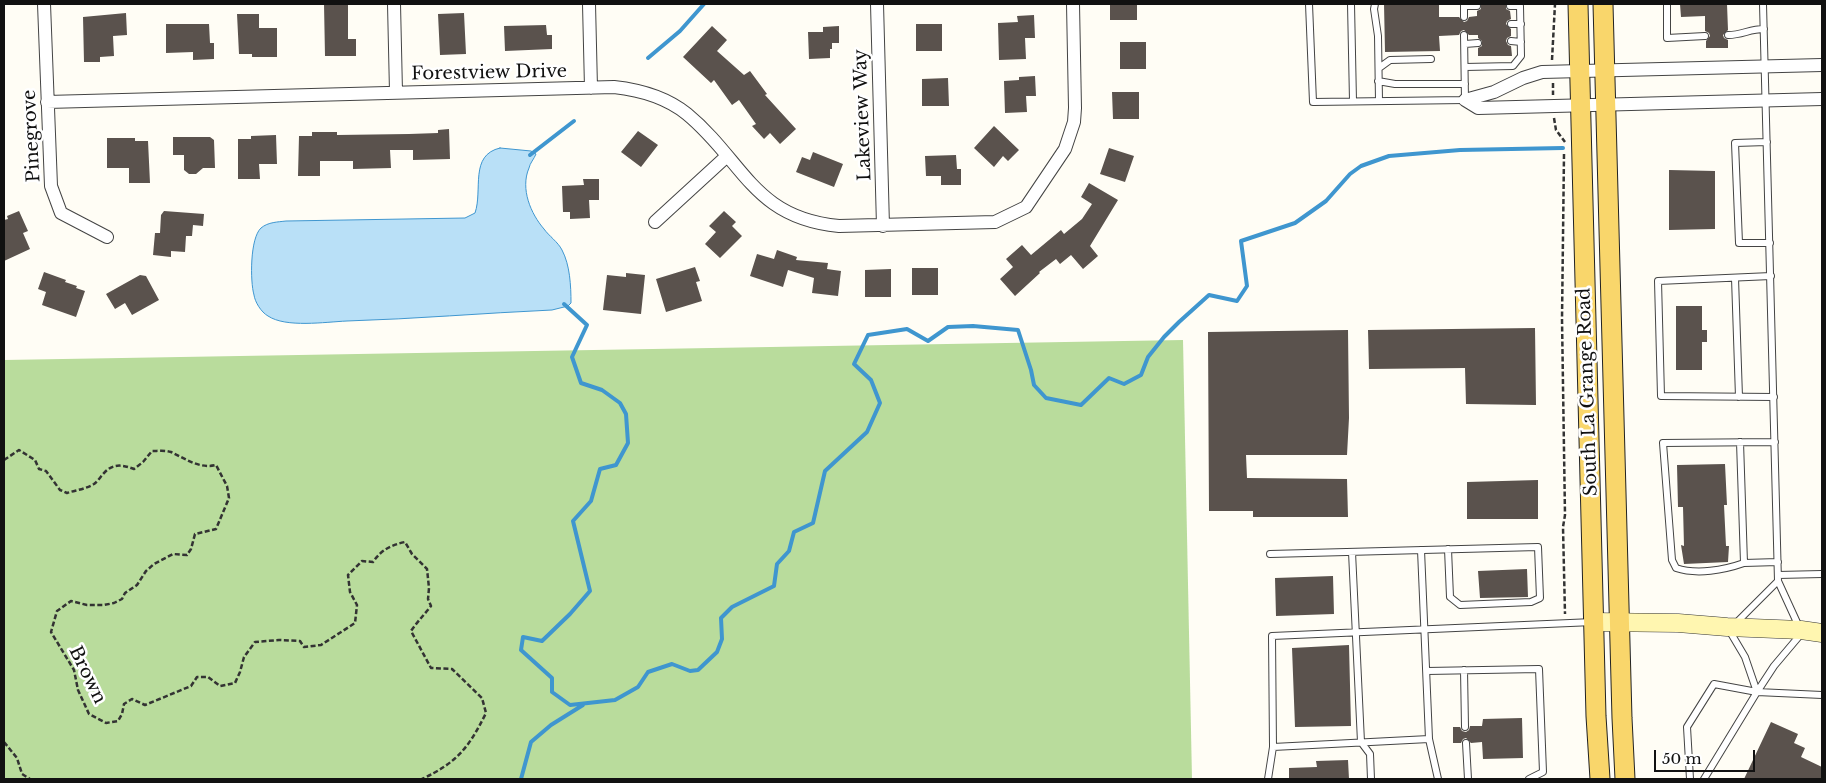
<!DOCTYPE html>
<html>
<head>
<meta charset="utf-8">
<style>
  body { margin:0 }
  #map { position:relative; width:1826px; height:783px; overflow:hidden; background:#fffdf5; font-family:"Libre Baskerville",serif }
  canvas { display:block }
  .frame { position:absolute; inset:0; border:5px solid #111; pointer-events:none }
  .scale { position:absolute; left:1654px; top:750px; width:101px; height:22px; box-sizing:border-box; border:2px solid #111; border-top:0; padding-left:6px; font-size:15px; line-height:18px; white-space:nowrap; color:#111; -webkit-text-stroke:4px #fff; paint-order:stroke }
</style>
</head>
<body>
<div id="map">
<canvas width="1826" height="783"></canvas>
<div class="frame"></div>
<div class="scale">50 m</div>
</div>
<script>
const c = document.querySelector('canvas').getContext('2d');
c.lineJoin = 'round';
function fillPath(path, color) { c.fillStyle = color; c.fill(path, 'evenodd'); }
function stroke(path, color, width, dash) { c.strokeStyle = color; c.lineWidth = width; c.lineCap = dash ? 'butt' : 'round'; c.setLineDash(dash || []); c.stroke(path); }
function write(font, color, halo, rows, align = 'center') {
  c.font = font + ' "Libre Baskerville",serif'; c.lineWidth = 5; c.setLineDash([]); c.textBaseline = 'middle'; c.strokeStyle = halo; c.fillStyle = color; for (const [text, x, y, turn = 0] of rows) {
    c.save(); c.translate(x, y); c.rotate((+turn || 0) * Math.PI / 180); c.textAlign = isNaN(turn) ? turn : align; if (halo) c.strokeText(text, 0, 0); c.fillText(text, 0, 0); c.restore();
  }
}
fillPath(new Path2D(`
  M 1183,340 L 1192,779 L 4,779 L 4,360 Z`), '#b9dc9c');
const water = new Path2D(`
  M 500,148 L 531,151 L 536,154 C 534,159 530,163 529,168 C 520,189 531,214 544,229 C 549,236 558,242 562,250 C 570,265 571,286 571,303 L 568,306 L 552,310 C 484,313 415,319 347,321 C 325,322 286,328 268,316 C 261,312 255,302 254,295 C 250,281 250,238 261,228 C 268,222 278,222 286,221 L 465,218 L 475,213 C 483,190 469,155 500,148 Z`);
fillPath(water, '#b9e0f7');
stroke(water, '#3f96cf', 1);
stroke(new Path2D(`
  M 648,58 L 680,31 L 704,4
  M 530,155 L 574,121
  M 564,304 L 587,325 L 572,357 L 581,383 L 602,390 L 620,403 L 626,414 L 628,443 L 616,465 L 600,469 L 591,501 L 573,521 L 590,591 L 570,614 L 542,641 L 523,637 L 521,650 L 552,678 L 552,692 L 570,705 L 615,700 L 638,687 L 648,672 L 672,664 L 690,671 L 698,670 L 717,652 L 722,639 L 721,618 L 732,607 L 774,586 L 777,564 L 789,551 L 794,532 L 813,523 L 825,471 L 867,432 L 880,403 L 871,380 L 854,364 L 868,335 L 907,329 L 928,341 L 948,327 L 973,326 L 1018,330 L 1031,370 L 1034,385 L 1046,398 L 1081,405 L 1109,378 L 1124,384 L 1141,375 L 1148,357 L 1164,337 L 1179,322 L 1209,295 L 1237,301 L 1247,286 L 1241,241 L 1295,223 L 1326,201 L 1350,174 L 1361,166 L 1389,156 L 1460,150 L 1563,148
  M 521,779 L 531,742 L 551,725 L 583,705`), '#3f96cf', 4);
fillPath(new Path2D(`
  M 324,4 L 348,4 L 348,39 L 356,39 L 356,56 L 325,56 Z
  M 1110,4 L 1137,4 L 1137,20 L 1110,20 Z
  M 1384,4 L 1439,4 L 1439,17 L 1459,17 L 1464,22 L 1467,21 L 1469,17 L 1477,16 L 1477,11 L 1481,9 L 1481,4 L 1506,4 L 1506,9 L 1510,11 L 1511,19 L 1507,21 L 1506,24 L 1511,29 L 1511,36 L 1507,38 L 1506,41 L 1508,45 L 1511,46 L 1512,56 L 1478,56 L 1478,48 L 1482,46 L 1482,41 L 1478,38 L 1478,35 L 1469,35 L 1464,30 L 1461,31 L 1459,35 L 1439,36 L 1440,51 L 1385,52 Z
  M 1680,4 L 1727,4 L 1728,30 L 1723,35 L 1724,38 L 1728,40 L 1728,48 L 1706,48 L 1706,41 L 1710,36 L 1709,33 L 1705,31 L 1705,16 L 1681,17 Z
  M 126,13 L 127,35 L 113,36 L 114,56 L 100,57 L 100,62 L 84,62 L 83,17 Z
  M 464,13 L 466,54 L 440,55 L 438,14 Z
  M 237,14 L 259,14 L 259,28 L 277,28 L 277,57 L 252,57 L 252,54 L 239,54 Z
  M 1034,15 L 1035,38 L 1025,38 L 1026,59 L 999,60 L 998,23 L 1018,22 L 1017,16 Z
  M 166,24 L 209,24 L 210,43 L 214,43 L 214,59 L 193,60 L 193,52 L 166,53 Z
  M 916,24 L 942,24 L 942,51 L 916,51 Z
  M 546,25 L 547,35 L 552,35 L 552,49 L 505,51 L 504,26 Z
  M 712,26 L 727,40 L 717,51 L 744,75 L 750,71 L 767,94 L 765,95 L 796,129 L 780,144 L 770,133 L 764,139 L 752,126 L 756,124 L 739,100 L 732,105 L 714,80 L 711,83 L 683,57 Z
  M 839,26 L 839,43 L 832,43 L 832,49 L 830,49 L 830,58 L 809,59 L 808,32 L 823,32 L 823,27 Z
  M 1120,42 L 1146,42 L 1146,69 L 1120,69 Z
  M 1035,76 L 1036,96 L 1026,96 L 1027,112 L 1005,113 L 1004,81 L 1019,80 L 1019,77 Z
  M 948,78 L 949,106 L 922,106 L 922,79 Z
  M 1112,92 L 1139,92 L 1139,119 L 1113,119 Z
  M 994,126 L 1019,150 L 1008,161 L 1003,156 L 994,167 L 974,148 Z
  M 449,129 L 450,159 L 413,160 L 413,150 L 390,150 L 391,168 L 353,169 L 353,161 L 320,161 L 320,176 L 298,176 L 299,136 L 312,136 L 312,132 L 337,132 L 337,135 L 409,134 L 438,133 L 438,130 Z
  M 638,131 L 658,145 L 641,167 L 621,152 Z
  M 276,135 L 277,164 L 259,164 L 260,179 L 238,179 L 238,139 L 251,139 L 251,136 Z
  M 173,137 L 210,137 L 214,140 L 215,168 L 203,168 L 196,174 L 189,174 L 184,170 L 184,155 L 173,155 Z
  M 107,138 L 135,138 L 135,141 L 148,141 L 150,183 L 129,183 L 129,168 L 107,168 Z
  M 1109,148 L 1134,156 L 1125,182 L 1100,174 Z
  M 813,152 L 843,164 L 834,187 L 796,172 L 802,157 L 810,160 Z
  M 956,155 L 957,169 L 961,169 L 961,185 L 941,185 L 941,176 L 926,176 L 925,156 Z
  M 1669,170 L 1715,171 L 1715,229 L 1669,230 Z
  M 583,179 L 599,179 L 599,200 L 589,200 L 590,218 L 570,219 L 570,212 L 563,212 L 562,186 L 584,185 Z
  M 1089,183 L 1118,200 L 1090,246 L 1098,256 L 1083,269 L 1071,255 L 1060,264 L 1056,259 L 1039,272 L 1040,273 L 1015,296 L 1000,279 L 1013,267 L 1006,259 L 1022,245 L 1031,255 L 1061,230 L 1064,234 L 1082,219 L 1092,204 L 1081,197 Z
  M 19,211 L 28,231 L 23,233 L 30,249 L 4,261 L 4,220 L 8,219 L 7,216 Z
  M 164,211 L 204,214 L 203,226 L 193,225 L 192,236 L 186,236 L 185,252 L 171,251 L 171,257 L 153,255 L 155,233 L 160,233 L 161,215 Z
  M 724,211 L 736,222 L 732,226 L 742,236 L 720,258 L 705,244 L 716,232 L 709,226 Z
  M 777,250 L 797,257 L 796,260 L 828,263 L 827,269 L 841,271 L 838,296 L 812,293 L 814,278 L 788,270 L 783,287 L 750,276 L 757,254 L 774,259 Z
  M 695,267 L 700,281 L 696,282 L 702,301 L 666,312 L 656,279 Z
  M 912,268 L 938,268 L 938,295 L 912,295 Z
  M 891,269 L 891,297 L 865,297 L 865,270 Z
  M 44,272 L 66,280 L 65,282 L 77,286 L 76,288 L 85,291 L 76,317 L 42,305 L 46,292 L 38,289 Z
  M 626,273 L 645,275 L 641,314 L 603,310 L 607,275 L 626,277 Z
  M 140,275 L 146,276 L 159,300 L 132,315 L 125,303 L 115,309 L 106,294 Z
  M 1676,306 L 1702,306 L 1702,330 L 1707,330 L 1707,342 L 1702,342 L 1702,370 L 1676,370 Z
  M 1535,328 L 1536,405 L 1466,404 L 1465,368 L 1369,369 L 1368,330 Z
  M 1348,330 L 1349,418 L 1347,455 L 1246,455 L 1247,478 L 1347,479 L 1348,517 L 1253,517 L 1253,511 L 1209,511 L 1208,332 Z
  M 1725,464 L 1727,505 L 1724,505 L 1726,546 L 1729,546 L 1728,562 L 1684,564 L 1681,545 L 1684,546 L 1683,507 L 1678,507 L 1677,465 Z
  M 1538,480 L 1538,519 L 1467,519 L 1467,482 Z
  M 1527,569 L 1528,597 L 1480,598 L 1478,571 Z
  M 1333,576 L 1334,614 L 1276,616 L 1275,578 Z
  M 1349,645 L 1351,726 L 1295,727 L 1292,648 Z
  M 1522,718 L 1523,758 L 1483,759 L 1482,742 L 1471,743 L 1466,738 L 1463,739 L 1461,743 L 1453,743 L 1453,727 L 1460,727 L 1462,731 L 1466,732 L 1469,730 L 1470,726 L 1482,726 L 1483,719 Z
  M 1771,722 L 1798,734 L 1794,743 L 1805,748 L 1801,757 L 1822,767 L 1822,779 L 1744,779 Z
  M 1348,760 L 1349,779 L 1289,779 L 1289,768 L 1317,767 L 1316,761 Z`), '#5a524d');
const lane = new Path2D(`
  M 1309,4 L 1313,102 L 1465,100 L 1464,35
  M 1351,4 L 1353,101
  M 1375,4 L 1374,9 L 1378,36 L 1379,101
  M 1667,4 L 1667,38 L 1705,36
  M 1763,4 L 1778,581
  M 1464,6 L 1477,6
  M 1464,17 L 1464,4
  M 1511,24 L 1521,24
  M 1728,35 C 1743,35 1749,29 1764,29
  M 1511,41 L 1521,42
  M 1465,44 L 1478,43
  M 1465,67 L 1513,66 L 1521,56 L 1520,6 L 1510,6
  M 1379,68 L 1390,60 L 1431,59
  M 1378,81 L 1395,84 L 1465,84
  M 1767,142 L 1735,143 L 1739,243 L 1770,243
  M 1771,276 L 1658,281 L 1661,396 L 1774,397
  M 1735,278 L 1739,397
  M 1740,442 L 1744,563 L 1778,562
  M 1421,550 L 1429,739 L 1438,779
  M 1352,552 L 1361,742 L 1370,754 L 1371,779
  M 1270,554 C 1359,552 1448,549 1538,547 L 1540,598 L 1531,602 L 1460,605 L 1450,597 L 1448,549
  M 1744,563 C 1724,570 1697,575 1676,568 L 1672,560 L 1663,443 L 1775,442
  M 1778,575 L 1822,574
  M 1736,623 L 1778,581 L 1800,629
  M 1729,630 L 1745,657 L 1757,692 L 1774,666 L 1801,634
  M 1464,670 L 1465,727
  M 1427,671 L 1539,669 L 1543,772 L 1529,779
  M 1466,743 L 1468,779
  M 1273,747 L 1429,739
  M 1268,779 L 1273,747 L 1272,636 L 1593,622
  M 1690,779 L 1687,727 L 1714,684 L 1757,692 L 1822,695
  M 1704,779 L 1757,692`);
const street = new Path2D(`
  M 44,4 L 51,186 L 61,213 L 107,237
  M 394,4 L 396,92
  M 589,4 L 591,88
  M 877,4 L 883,226
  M 1465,100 L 1494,92 L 1523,78 L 1542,72 L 1822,65
  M 1465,100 L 1478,108 L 1822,99
  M 47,102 L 614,87 C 641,90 666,97 687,114 C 744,161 753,218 839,226 L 995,222 L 1026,207 L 1065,149 L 1074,122 L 1075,108 L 1073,4
  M 655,222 L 727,156`);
const secondary = new Path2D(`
  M 1594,622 L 1678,623 L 1727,627 L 1801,630 L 1822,633`);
const primary = new Path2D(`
  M 1578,4 L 1596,716 L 1600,779
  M 1603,4 L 1622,718 L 1625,779`);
stroke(lane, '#444', 8);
stroke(street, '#444', 14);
stroke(secondary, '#333', 19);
stroke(primary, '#222', 21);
stroke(new Path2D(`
  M 1552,60 L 1555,4
  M 1553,83 L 1553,95
  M 1554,118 L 1556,130 L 1565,142
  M 1564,154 L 1562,319 L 1565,515 L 1563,527 L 1565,614
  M 4,460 L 19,450 L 35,460 L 39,469 L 46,471 L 60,490 L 67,493 C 76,490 86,489 94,484 C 98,481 101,476 105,472 C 114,463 123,465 134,469 L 143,462 L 152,451 C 158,451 165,450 171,452 C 186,459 199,469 216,465 L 227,486 L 229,498 L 216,529 L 195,534 L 191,549 L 187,555 L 173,554 L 154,564 L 146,571 L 137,585 L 125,593 L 122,599 L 114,603 L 104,605 L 87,605 L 71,601 L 57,611 L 51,632 L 74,670 L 78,690 L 89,714 L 106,723 L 118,721 L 122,714 L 124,704 L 132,699 L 145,705 L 191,686 L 197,677 L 208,677 L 220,686 L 235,683 L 240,672 L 244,657 L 255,642 L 279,640 L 300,641 L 304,647 L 321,645 L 355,623 L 357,605 L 350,592 L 348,575 L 362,561 L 373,562 C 381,550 391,545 405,542 L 412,554 L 427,569 L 429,588 L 428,599 L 431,606 C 424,615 417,622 411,631 L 431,668 L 452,669 L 482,698 L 486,713 C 469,747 458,762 422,779
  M 4,742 L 17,758 L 22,774 L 30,779`), '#333', 2.5, [5, 2.5]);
stroke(lane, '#fff', 6);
stroke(street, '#fff', 12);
stroke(secondary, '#fff6b0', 18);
stroke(primary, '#f9d66b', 19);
write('18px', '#111', '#fff', [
  ["Forestview Drive",489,73,-1],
  ["Lakeview Way",863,115,-92],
  ["Pinegrove",32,136,-93],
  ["South La Grange Road",1588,392,-92],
  ["Brown",87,675,64]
]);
</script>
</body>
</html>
